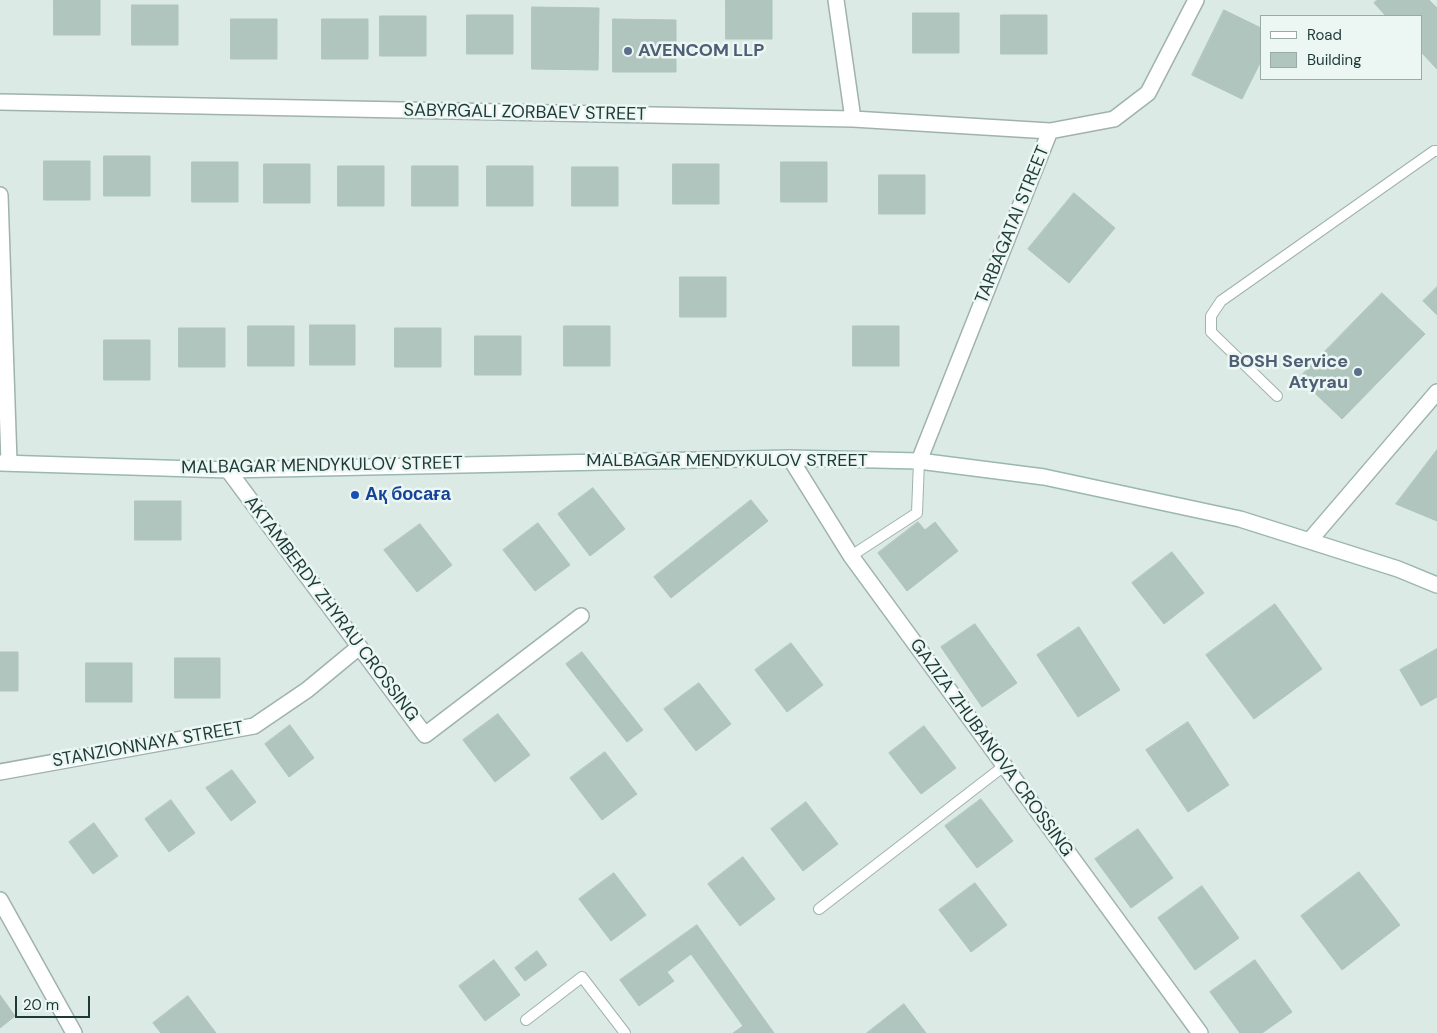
<!DOCTYPE html>
<html>
<head>
<meta charset="utf-8">
<style>
  body { margin:0 }
  #map { position:relative; width:1437px; height:1033px; overflow:hidden; background:#dceae6; font-family:"DM Sans",sans-serif }
  canvas { display:block }
  .legend { position:absolute; left:1260px; top:15px; width:162px; height:65px; box-sizing:border-box; background:#ecf7f3; border:1px solid #99aba8; margin:0; padding:6px 9px; list-style:none; font-size:15px; color:#1d3a37 }
  .legend li { display:flex; align-items:center; gap:10px; height:25px }
  .legend b { width:25px; border:1px solid #99aba8 }
  .scale { position:absolute; left:15px; top:996px; width:75px; height:22px; box-sizing:border-box; border:2px solid #1d3a37; border-top:0; padding-left:6px; font-size:15px; line-height:18px; white-space:nowrap; color:#1d3a37; -webkit-text-stroke:4px #ecf7f3; paint-order:stroke }
</style>
</head>
<body>
<div id="map">
<canvas width="1437" height="1033"></canvas>
<ul class="legend">
<li><b style="height:6px;background:#fff"></b>Road</li>
<li><b style="height:14px;background:#b1c5bf"></b>Building</li>
</ul>
<div class="scale">20 m</div>
</div>
<script>
const c = document.querySelector('canvas').getContext('2d');
c.lineJoin = 'round';
function fillPath(path, color) { c.fillStyle = color; c.fill(path, 'evenodd'); }
function stroke(path, color, width, dash) { c.strokeStyle = color; c.lineWidth = width; c.lineCap = dash ? 'butt' : 'round'; c.setLineDash(dash || []); c.stroke(path); }
function write(font, color, halo, rows, align = 'center') {
  c.font = font + ' "DM Sans",sans-serif'; c.lineWidth = 5; c.setLineDash([]); c.textBaseline = 'middle'; c.strokeStyle = halo; c.fillStyle = color; for (const [text, x, y, turn = 0] of rows) {
    c.save(); c.translate(x, y); c.rotate((+turn || 0) * Math.PI / 180); c.textAlign = isNaN(turn) ? turn : align; if (halo) c.strokeText(text, 0, 0); c.fillText(text, 0, 0); c.restore();
  }
}
const building = new Path2D(`
  M 54,0 L 100,0 L 100,35 L 54,35 Z
  M 726,0 L 772,0 L 772,39 L 726,39 Z
  M 1377,0 L 1429,0 L 1437,8 L 1437,69 L 1421,52 L 1421,16 L 1386,16 L 1374,3 Z
  M 132,5 L 178,5 L 178,45 L 132,45 Z
  M 532,7 L 599,8 L 598,70 L 532,69 Z
  M 1224,10 L 1261,28 L 1261,61 L 1242,99 L 1192,75 Z
  M 913,13 L 959,13 L 959,53 L 913,53 Z
  M 467,15 L 513,15 L 513,54 L 467,54 Z
  M 1001,15 L 1047,15 L 1047,54 L 1001,54 Z
  M 380,16 L 426,16 L 426,56 L 380,56 Z
  M 231,19 L 277,19 L 277,59 L 231,59 Z
  M 322,19 L 368,19 L 368,59 L 322,59 Z
  M 613,19 L 676,20 L 676,72 L 613,72 Z
  M 104,156 L 150,156 L 150,196 L 104,196 Z
  M 44,161 L 90,161 L 90,200 L 44,200 Z
  M 192,162 L 238,162 L 238,202 L 192,202 Z
  M 781,162 L 827,162 L 827,202 L 781,202 Z
  M 264,164 L 310,164 L 310,203 L 264,203 Z
  M 673,164 L 719,164 L 719,204 L 673,204 Z
  M 338,166 L 384,166 L 384,206 L 338,206 Z
  M 412,166 L 458,166 L 458,206 L 412,206 Z
  M 487,166 L 533,166 L 533,206 L 487,206 Z
  M 572,167 L 618,167 L 618,206 L 572,206 Z
  M 879,175 L 925,175 L 925,214 L 879,214 Z
  M 1074,193 L 1115,228 L 1069,283 L 1028,249 Z
  M 680,277 L 726,277 L 726,317 L 680,317 Z
  M 1437,287 L 1437,315 L 1423,301 Z
  M 1382,293 L 1425,334 L 1342,419 L 1299,378 Z
  M 310,325 L 355,325 L 355,365 L 310,365 Z
  M 248,326 L 294,326 L 294,366 L 248,366 Z
  M 564,326 L 610,326 L 610,366 L 564,366 Z
  M 853,326 L 899,326 L 899,366 L 853,366 Z
  M 179,328 L 225,328 L 225,367 L 179,367 Z
  M 395,328 L 441,328 L 441,367 L 395,367 Z
  M 475,336 L 521,336 L 521,375 L 475,375 Z
  M 104,340 L 150,340 L 150,380 L 104,380 Z
  M 1437,450 L 1437,521 L 1396,504 Z
  M 593,488 L 625,529 L 590,556 L 558,514 Z
  M 751,500 L 768,521 L 671,598 L 654,577 Z
  M 135,501 L 181,501 L 181,540 L 135,540 Z
  M 918,522 L 925,530 L 935,522 L 958,551 L 907,591 L 878,553 Z
  M 538,523 L 570,565 L 535,591 L 503,550 Z
  M 420,524 L 452,565 L 417,592 L 384,550 Z
  M 1172,552 L 1204,593 L 1164,624 L 1132,583 Z
  M 1275,604 L 1322,669 L 1254,719 L 1206,655 Z
  M 975,624 L 1017,683 L 982,707 L 941,647 Z
  M 1079,627 L 1120,690 L 1078,717 L 1037,655 Z
  M 791,643 L 823,685 L 787,712 L 755,670 Z
  M 1437,649 L 1437,697 L 1421,706 L 1400,670 Z
  M 0,652 L 18,652 L 18,691 L 0,691 Z
  M 582,652 L 643,730 L 627,742 L 566,664 Z
  M 175,658 L 220,658 L 220,698 L 175,698 Z
  M 86,663 L 132,663 L 132,702 L 86,702 Z
  M 699,683 L 731,724 L 696,751 L 664,709 Z
  M 498,714 L 530,755 L 495,782 L 463,740 Z
  M 1188,722 L 1229,785 L 1188,812 L 1146,750 Z
  M 290,725 L 314,758 L 289,777 L 265,744 Z
  M 924,726 L 956,768 L 921,794 L 889,753 Z
  M 605,752 L 637,794 L 602,820 L 570,778 Z
  M 232,770 L 256,802 L 231,821 L 206,788 Z
  M 981,799 L 1013,841 L 977,868 L 945,826 Z
  M 171,800 L 195,833 L 169,852 L 145,819 Z
  M 806,802 L 838,844 L 803,871 L 771,829 Z
  M 94,823 L 118,856 L 93,874 L 69,842 Z
  M 1138,829 L 1173,878 L 1131,908 L 1095,859 Z
  M 743,857 L 775,899 L 740,926 L 708,884 Z
  M 1359,872 L 1400,925 L 1342,970 L 1301,916 Z
  M 614,873 L 646,915 L 611,941 L 579,899 Z
  M 975,883 L 1007,925 L 971,952 L 939,910 Z
  M 1202,886 L 1239,938 L 1195,970 L 1158,918 Z
  M 697,925 L 774,1033 L 733,1033 L 743,1026 L 691,954 L 667,972 L 674,981 L 639,1006 L 620,980 Z
  M 537,951 L 547,965 L 525,981 L 515,968 Z
  M 494,960 L 520,995 L 485,1021 L 459,986 Z
  M 1255,960 L 1292,1012 L 1262,1033 L 1240,1033 L 1210,992 Z
  M 0,995 L 15,1016 L 0,1028 Z
  M 188,996 L 216,1033 L 161,1033 L 153,1023 Z
  M 904,1004 L 926,1033 L 867,1033 Z`);
fillPath(building, '#b1c5bf');
stroke(building, '#aec4be', 1);
const service = new Path2D(`
  M 1277,396 L 1211,332 L 1211,316 L 1221,301 L 1434,151 L 1437,151
  M 851,556 L 917,513 L 919,461
  M 819,909 L 1004,766
  M 526,1020 L 582,977 L 625,1033`);
const minor = new Path2D(`
  M 836,0 L 853,119
  M 0,102 L 853,119 L 1050,131
  M 0,195 L 9,462
  M 790,458 L 851,556 L 1200,1033
  M 919,461 L 1050,131 L 1114,119 L 1148,93 L 1196,0
  M 228,470 L 425,735 L 581,616
  M 1310,540 L 1437,392
  M 0,772 L 254,726 L 307,690 L 359,647
  M 0,900 L 74,1033`);
const secondary = new Path2D(`
  M 0,463 L 228,470 L 790,458 L 919,461 L 1044,477 L 1240,519 L 1398,569 L 1437,585`);
stroke(service, '#9fb2ae', 12);
stroke(minor, '#9fb2ae', 18);
stroke(secondary, '#9ab7b1', 18);
stroke(service, '#fff', 10);
stroke(minor, '#fff', 15);
stroke(secondary, '#fff', 15);
for (const [x, y, r, color] of [
  [628,51,5,"#5c6f8a"],
  [1358,372,5,"#5c6f8a"],
  [355,495,5,"#1a4fb4"]
]) { const dot = new Path2D(); dot.arc(x, y, r, 0, 2 * Math.PI); c.fillStyle = color; c.fill(dot); stroke(dot, '#ecf7f3', 2); }
write('bold 18px', '#4e5e75', '#ecf7f3', [
  ["AVENCOM LLP",638,51],
  ["BOSH Service",1348,362,"right"],
  ["Atyrau",1348,383,"right"]
], 'left');
write('18px', '#1d3a37', '#ecf7f3', [
  ["SABYRGALI ZORBAEV STREET",525,113,1],
  ["TARBAGATAI STREET",1013,225,-68],
  ["MALBAGAR MENDYKULOV STREET",727,461],
  ["MALBAGAR MENDYKULOV STREET",322,466,-1],
  ["AKTAMBERDY ZHYRAU CROSSING",331,609,53],
  ["STANZIONNAYA STREET",148,745,-10],
  ["GAZIZA ZHUBANOVA CROSSING",991,748,54]
]);
write('bold 18px', '#164399', '#ecf7f3', [
  ["Ақ босаға",365,495]
], 'left');
</script>
</body>
</html>
